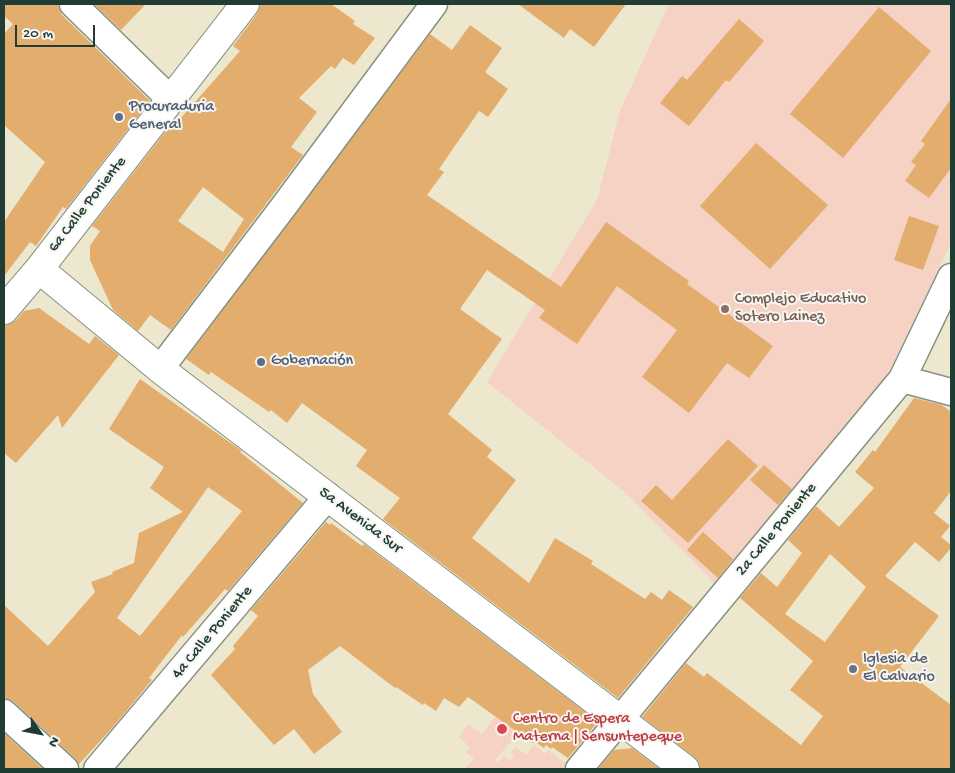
<!DOCTYPE html>
<html>
<head>
<meta charset="utf-8">
<style>
  body { margin:0 }
  #map { position:relative; width:955px; height:773px; overflow:hidden; background:#ede7ce; font-family:"Gochi Hand",sans-serif }
  canvas { display:block }
  .frame { position:absolute; inset:0; border:5px solid #1f3d34; pointer-events:none }
  .north { position:absolute; left:15px; top:708px; width:50px; height:50px; -webkit-text-stroke:4px #f6f6f2; paint-order:stroke; rotate:123deg; font-size:14px; font-weight:700; line-height:20px; text-align:center; color:#1f3d34 }
  .north::after { content:''; display:block; margin:auto; width:18px; height:22px; background:#1f3d34; clip-path:polygon(50% 0,100% 100%,50% 72%,0 100%) }
  .scale { position:absolute; left:15px; top:25px; width:80px; height:22px; box-sizing:border-box; border:2px solid #1f3d34; border-top:0; padding-left:6px; font-size:15px; line-height:18px; white-space:nowrap; color:#1f3d34; -webkit-text-stroke:4px #f6f6f2; paint-order:stroke }
</style>
</head>
<body>
<div id="map">
<canvas width="955" height="773"></canvas>
<div class="frame"></div>
<div class="north">N</div>
<div class="scale">20 m</div>
</div>
<script>
const c = document.querySelector('canvas').getContext('2d');
c.lineJoin = 'round';
function fillPath(path, color) { c.fillStyle = color; c.fill(path, 'evenodd'); }
function stroke(path, color, width, dash) { c.strokeStyle = color; c.lineWidth = width; c.lineCap = dash ? 'butt' : 'round'; c.setLineDash(dash || []); c.stroke(path); }
function write(font, color, halo, rows, align = 'center') {
  c.font = font + ' "Gochi Hand",sans-serif'; c.lineWidth = 4; c.setLineDash([]); c.textBaseline = 'middle'; c.strokeStyle = halo; c.fillStyle = color; for (const [text, x, y, turn = 0] of rows) {
    c.save(); c.translate(x, y); c.rotate((+turn || 0) * Math.PI / 180); c.textAlign = isNaN(turn) ? turn : align; if (halo) c.strokeText(text, 0, 0); c.fillText(text, 0, 0); c.restore();
  }
}
fillPath(new Path2D(`
  M 669,4 L 951,4 L 951,243 L 888,374 L 717,586 L 626,493 L 487,382 L 597,200 L 620,111 Z
  M 507,702 L 520,722 L 514,738 L 495,760 L 498,762 L 504,756 L 511,761 L 514,756 L 511,753 L 515,747 L 526,755 L 534,745 L 545,754 L 548,750 L 566,764 L 562,769 L 465,769 L 474,758 L 466,753 L 470,747 L 459,737 L 469,724 L 482,734 Z`), '#f5d2c3');
fillPath(new Path2D(`
  M 4,4 L 58,4 L 59,8 L 62,15 L 150,101 L 66,209 L 63,207 L 36,246 L 30,242 L 4,276 L 4,222 L 45,162 L 4,125 L 4,34 L 13,24 L 4,16 Z
  M 94,4 L 146,4 L 121,30 Z
  M 261,4 L 331,4 L 355,21 L 353,24 L 375,38 L 354,65 L 343,58 L 335,69 L 331,66 L 299,98 L 317,112 L 291,147 L 303,155 L 171,330 L 150,315 L 138,331 L 113,310 L 90,260 L 90,246 L 100,231 L 92,226 L 177,117 L 180,119 L 240,51 L 233,46 L 257,14 ZM 203,187 L 244,219 L 223,252 L 178,221 Z
  M 518,4 L 626,4 L 594,47 L 570,29 L 564,38 Z
  M 879,7 L 931,51 L 843,158 L 790,114 Z
  M 739,19 L 764,41 L 729,82 L 726,80 L 689,126 L 660,103 L 682,76 L 687,80 Z
  M 470,25 L 502,48 L 485,72 L 508,89 L 488,117 L 479,111 L 439,169 L 444,172 L 427,195 L 561,287 L 606,222 L 689,281 L 687,284 L 773,346 L 749,378 L 727,363 L 689,413 L 642,377 L 677,330 L 617,286 L 577,344 L 539,318 L 545,310 L 487,270 L 460,309 L 502,339 L 448,414 L 492,450 L 487,457 L 516,480 L 472,538 L 529,583 L 555,538 L 593,561 L 591,564 L 645,599 L 651,592 L 662,600 L 669,590 L 693,607 L 618,698 L 383,519 L 400,498 L 356,466 L 367,450 L 302,403 L 287,423 L 271,410 L 269,412 L 211,372 L 209,375 L 186,359 L 430,34 L 452,50 Z
  M 951,99 L 951,168 L 929,198 L 905,181 L 916,165 L 911,162 L 925,144 L 921,141 Z
  M 756,143 L 828,205 L 770,269 L 700,206 Z
  M 909,216 L 939,226 L 923,270 L 894,260 Z
  M 39,308 L 89,344 L 95,336 L 119,355 L 62,428 L 58,415 L 16,463 L 4,453 L 4,325 L 10,324 L 16,320 L 24,311 Z
  M 140,379 L 242,451 L 240,452 L 303,503 L 228,591 L 225,589 L 183,637 L 182,635 L 149,678 L 152,680 L 113,727 L 79,764 L 75,758 L 14,702 L 4,698 L 4,605 L 48,646 L 95,592 L 91,582 L 113,574 L 112,572 L 134,563 L 139,533 L 183,512 L 150,488 L 164,467 L 109,429 ZM 208,487 L 242,511 L 140,636 L 117,618 Z
  M 914,398 L 942,405 L 951,412 L 951,491 L 934,513 L 950,526 L 941,537 L 951,545 L 951,548 L 939,562 L 915,542 L 885,576 L 939,616 L 900,667 L 951,705 L 951,769 L 700,769 L 699,763 L 694,757 L 642,717 L 686,663 L 704,677 L 707,673 L 801,745 L 823,716 L 790,690 L 813,661 L 740,598 L 761,573 L 777,587 L 802,553 L 788,540 L 816,506 L 839,527 L 874,488 L 855,472 L 873,450 L 875,452 ZM 830,554 L 866,587 L 825,642 L 785,614 Z
  M 728,439 L 758,466 L 688,543 L 641,501 L 656,485 L 672,500 Z
  M 764,465 L 792,489 L 778,505 L 750,480 Z
  M 326,522 L 330,525 L 331,523 L 362,546 L 364,544 L 597,721 L 596,724 L 568,758 L 552,747 L 551,749 L 546,745 L 544,748 L 534,741 L 533,743 L 468,697 L 459,707 L 444,698 L 436,711 L 424,703 L 423,705 L 396,687 L 395,688 L 340,646 L 308,670 L 313,694 L 342,732 L 314,754 L 294,729 L 274,745 L 211,675 L 235,649 L 233,646 L 258,616 L 251,610 Z
  M 703,532 L 733,559 L 718,578 L 687,550 Z
  M 4,733 L 43,769 L 4,769 Z
  M 632,748 L 660,769 L 598,769 L 614,750 Z`), '#e2ad6d');
const street = new Path2D(`
  M 73,4 L 170,99
  M 160,369 L 284,206 L 434,4
  M 902,379 L 951,392
  M 4,713 L 65,769
  M 97,769 L 328,496
  M 579,769 L 902,379 L 951,277`);
const secondary = new Path2D(`
  M 39,269 L 160,369 L 685,769
  M 4,310 L 39,269 L 245,4`);
stroke(street, '#869281', 29);
stroke(secondary, '#869281', 30);
stroke(street, '#fff', 26);
stroke(secondary, '#fff', 28);
for (const [x, y, r, color] of [
  [119,117,5,"#5c6f8a"],
  [725,309,5,"#8d6e63"],
  [261,362,5,"#5c6f8a"],
  [853,669,5,"#6b7280"],
  [502,729,6,"#e0444e"]
]) { const dot = new Path2D(); dot.arc(x, y, r, 0, 2 * Math.PI); c.fillStyle = color; c.fill(dot); stroke(dot, '#f6f6f2', 2); }
write('16px', '#4e5e75', '#f6f6f2', [
  ["Procuraduria",129,108],
  ["General",129,126],
  ["Gobernación",271,362]
], 'left');
write('16px', '#1f3d34', '#f6f6f2', [
  ["6a Calle Poniente",88,205,-52],
  ["5a Avenida Sur",360,521,37],
  ["2a Calle Poniente",777,530,-50],
  ["4a Calle Poniente",213,633,-50]
]);
write('16px', '#785e54', '#f6f6f2', [
  ["Complejo Educativo",735,300],
  ["Sotero Lainez",735,318]
], 'left');
write('16px', '#5b616d', '#f6f6f2', [
  ["Iglesia de",863,660],
  ["El Calvario",863,678]
], 'left');
write('16px', '#be3a42', '#f6f6f2', [
  ["Centro de Espera",513,720],
  ["Materna | Sensuntepeque",513,738]
], 'left');
</script>
</body>
</html>
